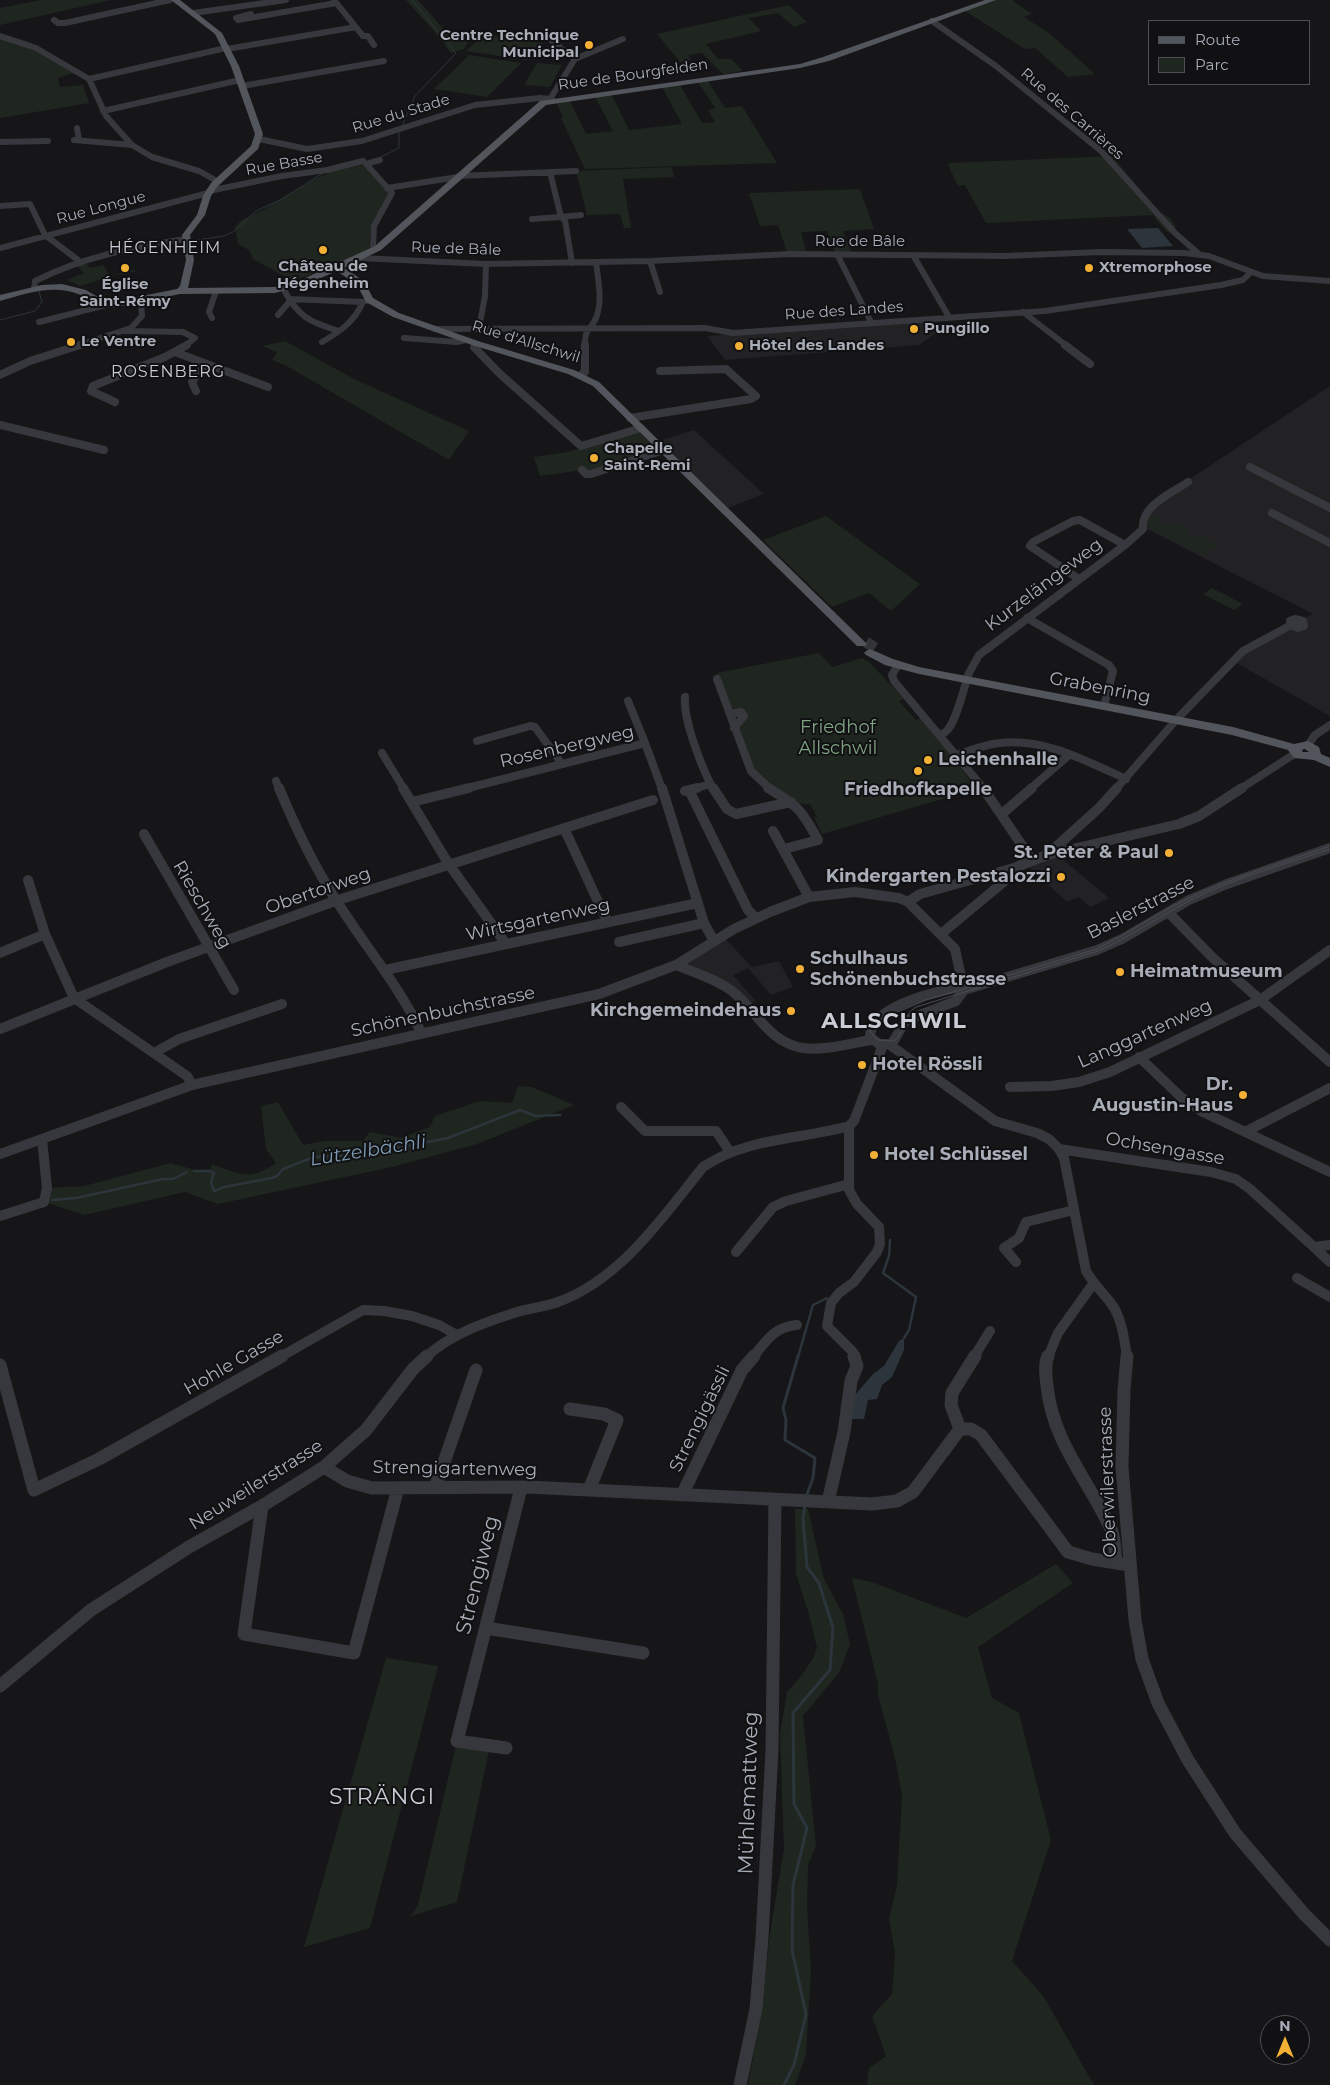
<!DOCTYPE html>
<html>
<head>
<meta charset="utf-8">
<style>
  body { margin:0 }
  #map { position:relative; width:1330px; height:2085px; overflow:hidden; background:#161618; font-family:Montserrat,sans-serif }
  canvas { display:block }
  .legend { position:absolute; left:1148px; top:20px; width:162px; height:65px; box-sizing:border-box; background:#111113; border:1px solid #4d4f55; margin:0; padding:6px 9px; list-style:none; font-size:15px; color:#a8adb8 }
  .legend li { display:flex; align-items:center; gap:10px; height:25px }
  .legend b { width:25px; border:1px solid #4d4f55 }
  .north { position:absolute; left:1260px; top:2015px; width:50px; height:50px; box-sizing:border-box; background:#111113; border:1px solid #4d4f55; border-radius:50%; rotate:0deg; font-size:14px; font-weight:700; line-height:20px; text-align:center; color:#a8adb8 }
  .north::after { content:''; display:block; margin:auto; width:18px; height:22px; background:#f2b134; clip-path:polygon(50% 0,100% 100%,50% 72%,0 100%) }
</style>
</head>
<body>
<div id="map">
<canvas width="1330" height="2085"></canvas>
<ul class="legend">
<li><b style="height:6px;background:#53555c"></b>Route</li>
<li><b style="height:14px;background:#1e261f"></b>Parc</li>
</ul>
<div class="north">N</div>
</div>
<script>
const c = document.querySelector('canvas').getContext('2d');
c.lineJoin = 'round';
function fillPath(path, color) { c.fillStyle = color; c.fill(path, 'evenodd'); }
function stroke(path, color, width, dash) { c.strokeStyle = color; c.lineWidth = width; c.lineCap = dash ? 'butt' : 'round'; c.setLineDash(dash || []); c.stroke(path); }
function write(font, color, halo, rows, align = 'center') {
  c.font = font + ' Montserrat,sans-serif'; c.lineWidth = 4; c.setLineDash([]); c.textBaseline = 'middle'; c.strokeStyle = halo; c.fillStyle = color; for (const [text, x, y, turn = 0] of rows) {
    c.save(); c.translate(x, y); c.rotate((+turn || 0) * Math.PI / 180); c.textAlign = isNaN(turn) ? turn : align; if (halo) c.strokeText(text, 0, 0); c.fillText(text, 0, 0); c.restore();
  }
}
fillPath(new Path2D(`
  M 931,320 L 936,333 L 919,345 L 725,360 L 707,336 Z
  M 1330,386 L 1330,716 L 1233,661 L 1279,631 L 1313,614 L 1149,530 L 1143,529 L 1146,508 Z
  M 694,430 L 764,494 L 728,508 L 659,441 Z
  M 1055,853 L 1109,898 L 1090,907 L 1079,897 L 1067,902 L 1025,863 Z
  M 722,935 L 752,967 L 779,961 L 793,987 L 771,995 L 748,968 L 733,975 L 756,1001 L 746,1006 L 734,993 L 682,968 Z`), '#222225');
fillPath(new Path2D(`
  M 41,0 L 111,0 L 0,25 L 0,8 Z
  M 406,0 L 418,0 L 455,42 L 473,32 L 474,33 L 464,49 L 451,53 L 441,39 Z
  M 992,0 L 1015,0 L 1013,1 L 1032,14 L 1024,17 L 1049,33 L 1095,74 L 1068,77 L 1035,48 L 1025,49 L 965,11 Z
  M 789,5 L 807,22 L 794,27 L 778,13 L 749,18 L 761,31 L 706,44 L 718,59 L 731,59 L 743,71 L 723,74 L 702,53 L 688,55 L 691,60 L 680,62 L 657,34 Z
  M 484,34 L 543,43 L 526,60 L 466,51 Z
  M 0,35 C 30,38 52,53 74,73 L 58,78 L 60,87 L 83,85 L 89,103 L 0,118 Z
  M 469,55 L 521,63 L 487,97 L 434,89 Z
  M 537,63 L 562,65 L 550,87 L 524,85 Z
  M 708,81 L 725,108 L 742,106 L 777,163 L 585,169 L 561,118 L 563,117 L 556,102 L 570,101 L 586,134 L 613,131 L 595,97 L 612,95 L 629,130 L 682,124 L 662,87 L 680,85 L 702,123 L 715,122 L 708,110 L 715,108 L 698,82 Z
  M 1112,156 L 1158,211 L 1170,218 L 1176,227 L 1173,235 L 1165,230 L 1153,215 L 986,223 L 965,185 L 958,186 L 948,165 L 950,163 Z
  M 363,165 L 390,195 C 377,215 368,224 370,248 L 364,254 L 293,281 L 253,259 L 249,250 L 238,244 L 235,227 L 242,220 L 263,210 L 311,181 L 333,171 Z
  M 672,167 L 674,177 L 623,179 L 631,228 L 624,228 L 620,214 L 587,215 L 576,171 Z
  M 860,189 L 874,229 L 843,231 L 851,252 L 835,252 L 827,231 L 801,232 L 806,251 L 787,252 L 778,225 L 760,226 L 749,193 Z
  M 85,262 L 90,268 L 103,265 L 110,276 L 132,270 L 138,271 L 116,275 L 80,286 L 67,280 L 84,273 L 76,265 Z
  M 285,341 L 354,379 L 469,431 L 449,460 L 285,365 L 272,360 L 277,352 L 262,346 Z
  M 638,431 L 657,450 L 588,473 L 583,470 L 540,476 L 534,457 L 568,452 Z
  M 1150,513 L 1159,518 L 1156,521 L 1169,528 L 1178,522 L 1187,527 L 1186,533 C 1192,537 1198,538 1205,537 L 1217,546 L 1203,555 L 1147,528 Z
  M 826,516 L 920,584 L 891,611 L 869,593 L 832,607 L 763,540 Z
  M 1212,588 L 1243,604 L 1234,610 L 1203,594 Z
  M 819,653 L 832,667 L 862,658 L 869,662 L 904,699 L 899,701 L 916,720 L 922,718 L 977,789 L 822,834 L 814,817 L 817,817 L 810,804 C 795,807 766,785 756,773 C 748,763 745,745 740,733 L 740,726 L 747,718 L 731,708 L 717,673 Z
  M 518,1086 L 532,1087 L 574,1105 L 477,1144 L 392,1167 L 218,1204 L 185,1192 L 84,1215 L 44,1202 L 47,1188 L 84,1186 L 171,1163 L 198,1171 L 210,1171 L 212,1164 C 240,1174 249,1182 276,1163 L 266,1149 L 261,1106 L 278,1102 L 303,1145 L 325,1141 L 363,1141 L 370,1132 L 401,1138 L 430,1127 L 435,1116 L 480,1101 L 512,1103 Z
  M 795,1509 L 808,1509 L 824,1579 L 843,1614 L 850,1644 L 839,1673 L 803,1716 L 816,1846 L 808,1865 L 807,1907 L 811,1971 L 806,2055 L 795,2085 L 748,2085 L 762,2010 L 769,1940 L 784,1849 L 780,1734 L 787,1692 L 802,1675 L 813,1658 L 817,1648 L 808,1611 L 796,1574 Z
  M 1056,1564 L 1073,1583 L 978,1647 L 992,1698 L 1019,1713 L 1051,1840 L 1012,1961 L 1044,1997 L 1094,2085 L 867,2085 L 869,2068 L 886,2056 L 872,2016 L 892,1994 L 895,1953 L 889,1919 L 897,1885 L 902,1795 L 895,1758 L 878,1695 L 878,1684 L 852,1578 L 872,1582 L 966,1618 Z
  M 386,1658 L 438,1666 L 370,1928 L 304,1947 Z
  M 457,1741 L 490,1746 L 457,1902 L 411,1916 L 418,1905 Z`), '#1e261f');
fillPath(new Path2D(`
  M 1158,228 L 1173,246 L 1142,248 L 1127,229 Z
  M 904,1338 L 904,1350 L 892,1377 L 882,1385 L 877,1399 L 868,1400 L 864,1419 L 851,1419 L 855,1395 L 873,1374 L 884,1366 L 899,1341 Z`), '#2c353c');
stroke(new Path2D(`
  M 402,126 L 415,96 L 456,53 L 412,0
  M 379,158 L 399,148 L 399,131
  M 191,241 L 224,236 L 233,232 L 256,211 L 278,201 L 325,172
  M 0,320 L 35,311 L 42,302 L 39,291`), '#2c353c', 1);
stroke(new Path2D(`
  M 194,1171 L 210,1171 L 214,1173 L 211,1182 L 214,1191 L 224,1187 L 272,1178 L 277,1176 L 283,1169 L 314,1157 L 363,1155 L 448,1138 L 520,1110 L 536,1116 L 560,1115
  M 52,1200 L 76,1198 L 163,1179 L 173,1179 L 187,1172
  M 890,1240 L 889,1256 L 883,1273 L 916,1297 L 909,1330 L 904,1338
  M 798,1357 L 813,1305 L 827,1298`), '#2c353c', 2.5);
stroke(new Path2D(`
  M 798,1356 L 783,1408 L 786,1420 L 785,1440 L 815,1458 L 813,1478 L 806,1497
  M 784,2085 L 794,2065 L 806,2014 L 792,1950 L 793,1885 L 807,1828 L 794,1804 L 793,1713 L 830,1670 L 833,1628 L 819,1583 L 807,1567 L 803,1519 L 805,1505`), '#2c353c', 3);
stroke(new Path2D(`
  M 866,642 L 877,649`), '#333438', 11, [11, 5.5]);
stroke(new Path2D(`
  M 334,0 L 363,36 L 368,36 L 374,45
  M 193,13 L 286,0
  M 251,14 L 236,18 L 238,20 L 336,3
  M 54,20 L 58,23 L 65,23 L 170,0
  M 932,21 L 996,66 L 1101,151 L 1175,233 L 1199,254
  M 543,34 L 575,59
  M 0,36 L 36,48 L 89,79 L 106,116 L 132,145 L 152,157 L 199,171 L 217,181
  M 227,49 L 356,27
  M 89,79 L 226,48
  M 242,86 L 384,61
  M 553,100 L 550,99 L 575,59 L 623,39
  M 103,111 L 240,80
  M 77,128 L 79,140
  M 259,139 L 307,149 L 362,141 L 475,105 L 540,98 L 550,99
  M 74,140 L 132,145
  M 0,142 L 48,141
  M 550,172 L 561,217 L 581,215
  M 459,176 L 576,171
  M 387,188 L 458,177
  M 209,191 L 282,176 L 327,170 L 363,161
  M 0,206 L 30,204 L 45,235 L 78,260
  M 532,219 L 561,217 L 565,220 L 572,263
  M 0,248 L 208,193
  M 378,248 L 373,246 L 374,226 L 392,193 L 366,164 L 380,160
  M 837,254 L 871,322
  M 913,255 L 949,317
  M 359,258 L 486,264 L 650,261 L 790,254 L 1005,256 L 1101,252 L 1184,253 L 1209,256 L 1263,276 L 1330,281
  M 650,261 L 660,292
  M 283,288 C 298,317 309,322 339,331
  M 34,289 L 35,281 C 83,257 133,247 186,239
  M 289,299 L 363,302 L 369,300
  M 1023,312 L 1067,346
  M 278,315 L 290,301
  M 212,318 L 209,312 L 216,291
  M 39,322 L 106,305
  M 479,328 L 485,296 L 486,264
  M 435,329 L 705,328 L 733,333 L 1045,311 L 1221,285 L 1243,280 L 1250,273
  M 125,331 L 183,332 L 195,338 L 185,346
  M 404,338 L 457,342 L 466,340
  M 322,342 C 341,331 354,322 363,302
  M 76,346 L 131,328 L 142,316 L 141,300
  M 474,346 L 475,343
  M 585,346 C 585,326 590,332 596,318 C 603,301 598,280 596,262`), '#37383d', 6);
stroke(new Path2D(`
  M 475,345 L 474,347 L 499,373 L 581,446 L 641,428
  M 1065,345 L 1090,364
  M 175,352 L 268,387
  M 0,375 L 30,361 L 80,345
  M 581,375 L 585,372 L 585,345
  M 196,391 L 192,382 L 201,369 L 207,365
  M 115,402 L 91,391 L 93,386 L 165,357 L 187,345
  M 630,418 L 751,399 L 756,396 L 726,369 L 660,371
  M 0,425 L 104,450
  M 1250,467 L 1330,508
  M 582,470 L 586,474 L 591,474 L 664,450
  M 1272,513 L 1330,543
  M 1079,579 L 1030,546 L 1033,542 L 1073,521 L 1080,520 L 1125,545
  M 1027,618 L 1109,665 L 1113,671 L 1104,706
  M 1295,619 L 1303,621 L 1304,626 L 1298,628 L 1291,625 L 1290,621 Z
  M 898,665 L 892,675 L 894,681 L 984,789
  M 717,679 L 751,771 L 770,789
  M 685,697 C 683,720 702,768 713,789
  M 628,701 L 645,743
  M 730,714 L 741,712 L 744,716 L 734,728
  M 942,734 C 955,731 964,686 969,673 C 972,667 976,661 979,655 L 1125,545 L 1143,529 C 1140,506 1172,493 1188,482
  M 477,741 L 530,726 L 535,727 L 562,764
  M 1308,745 L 1315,735 L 1330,725
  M 382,753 L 404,789
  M 959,754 C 972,750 986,744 1000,743 C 1045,738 1086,761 1126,779
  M 276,781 L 279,789
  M 464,789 L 645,743 L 662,789
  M 693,789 L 707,785
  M 1030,789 L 1069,755
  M 1116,789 L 1176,720 L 1243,651 L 1291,625
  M 1240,789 L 1296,753`), '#37383d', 8);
stroke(new Path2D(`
  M 279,788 C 295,826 313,865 336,900 C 364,945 398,984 421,1032
  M 403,788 L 448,863 L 506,944
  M 662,788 L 704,923 L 714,941
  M 713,788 L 727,809 L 736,814 L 791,802
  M 768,788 C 798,806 801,809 818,840 L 784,849
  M 983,788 L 1032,860
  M 689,790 L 748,910 L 756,918
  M 685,791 L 697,788
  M 412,802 L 469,788
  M 1003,813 L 1032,788
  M 564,828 L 607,921
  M 773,831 L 809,897
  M 144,834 L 234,990
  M 1047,855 L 1099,808 L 1117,788
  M 28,880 L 45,934 L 74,998 L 187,1076 L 192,1085
  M 908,902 L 920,894 L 1014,868 L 1047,855 L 1179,824 L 1199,816 L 1242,788
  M 1168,912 L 1212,957 L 1330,1062
  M 941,934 L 1012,875 L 1014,868
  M 619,942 L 704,923
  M 0,953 L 45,934
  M 676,965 C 695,973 716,979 732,991 C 756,1010 769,1043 803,1048 C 826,1051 850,1043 872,1040
  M 385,970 L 698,903
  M 955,988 L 964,990 L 956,1001 L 905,1021 L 892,1044 L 879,1044 L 870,1037 C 870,1007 931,993 955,988 Z
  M 964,990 L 1097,950 L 1122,939 L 1189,900 L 1227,884 L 1330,848
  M 0,1029 L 167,962 L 335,901 L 653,800
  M 890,1045 L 995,1121 L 1037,1133 L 1049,1139 L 1059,1149 L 1064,1158 L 1086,1271 C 1093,1283 1101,1291 1110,1302 C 1122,1317 1124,1338 1127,1357
  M 154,1053 L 179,1039 L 282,1004
  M 1139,1057 L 1182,1098 L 1203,1112 L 1330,1172
  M 1010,1087 L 1052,1086 L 1079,1082 L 1110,1072 L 1260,1000 L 1330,950
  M 621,1107 L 645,1131 L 716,1131 L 730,1152
  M 849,1126 L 849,1190 L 857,1204 L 879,1227 L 880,1244 L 877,1252 L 854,1282 L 839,1293 L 831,1303 L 827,1326 L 853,1352 L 854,1357
  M 1245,1132 L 1330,1088
  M 1059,1149 L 1211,1172 L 1236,1179 L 1250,1189 L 1314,1247 L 1330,1245
  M 0,1154 L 192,1085 L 599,994 L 676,965 L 734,929 L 770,912 L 809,897 L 855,892 L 899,898 L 908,902 L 955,949 L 964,990
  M 0,1216 L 44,1202 L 47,1188 L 42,1139
  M 1314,1247 L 1330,1262
  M 736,1252 L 773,1207 L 786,1201 L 849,1184
  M 1016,1262 L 1004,1248 L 1019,1238 L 1026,1222 L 1074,1210
  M 1297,1278 L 1330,1297
  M 280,1357 L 363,1310 L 384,1311 L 412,1316 L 439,1325 L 457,1335
  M 426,1357 C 450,1334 486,1322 517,1312 C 530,1308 544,1307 558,1302 C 621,1279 662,1218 703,1167 C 748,1137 799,1140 849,1126 L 854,1121 L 883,1045
  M 753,1357 C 767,1340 774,1327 797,1325
  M 974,1357 L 990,1331
  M 1048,1357 L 1058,1333 L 1093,1284`), '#37383d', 10);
stroke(new Path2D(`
  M 1048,1356 C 1044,1365 1046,1376 1047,1386 C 1053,1443 1088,1479 1111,1529 C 1115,1538 1115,1553 1116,1563
  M 1127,1356 L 1124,1390 L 1122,1467 L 1135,1620 L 1142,1659 L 1158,1703 L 1188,1760 L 1235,1833 L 1304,1914 L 1330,1940
  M 0,1365 L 34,1490 L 99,1459 L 282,1356
  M 570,1409 L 604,1414 L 617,1420 L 589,1490
  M 960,1429 L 951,1405 L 952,1393 L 975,1356
  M 324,1467 L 347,1481 L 372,1488 L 528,1487 L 872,1504 L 897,1501 L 913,1492 L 960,1429 L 971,1429 L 981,1435 L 1068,1552 L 1092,1559 L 1129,1565
  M 435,1488 L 476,1370
  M 682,1495 L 742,1370 L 754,1356
  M 828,1502 L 844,1432 L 851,1381 L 857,1366 L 854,1356
  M 262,1506 L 244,1634 L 354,1653 L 398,1488
  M 486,1628 L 643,1653
  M 0,1686 L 91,1610 L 189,1547 L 262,1506 L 324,1467 L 366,1430 L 413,1369 L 427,1356
  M 506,1748 L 457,1741 L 521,1488
  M 740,2085 L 756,2009 L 762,1938 L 772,1750 L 775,1500`), '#37383d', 13);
fillPath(new Path2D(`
  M 171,0 L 180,0 L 222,33 L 239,66 L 263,134 L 258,149 L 217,187 L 211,196 L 205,215 L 190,235 L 194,260 L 188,288 L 275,287 L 303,279 L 375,246 L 540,101 L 800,64 L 823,57 L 985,0 L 996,0 L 829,61 L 800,68 L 546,105 L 381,250 L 344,268 L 364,281 L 373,298 L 399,313 L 478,341 L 574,370 L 599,382 L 865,642 L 867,644 L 865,646 L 857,646 L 593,386 L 568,374 L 472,345 L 393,317 L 366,302 L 357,285 L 337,271 L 309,283 L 275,293 L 180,294 L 111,308 C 98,307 90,298 78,294 C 52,284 25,294 0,301 L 0,295 L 42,285 L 62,284 L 86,290 L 103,300 L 111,302 L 177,289 L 180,286 L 186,260 L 182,235 L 197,215 L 203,196 L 211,183 L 251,146 L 255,134 L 231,66 L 215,34 Z
  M 870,649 L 893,659 L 919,667 L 1233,727 L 1294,744 L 1308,741 L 1319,747 L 1321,754 L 1330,758 L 1330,767 L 1314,760 L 1294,758 L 1288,750 L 1232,735 L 919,674 L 885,665 L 866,655 L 864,653 L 866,651 ZM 1303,749 L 1305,749 L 1309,752 L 1302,752 Z`), '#53555c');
stroke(new Path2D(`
  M 1330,846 C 1283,863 1232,877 1187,899 C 1156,914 1128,934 1097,949 L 926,1000 L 876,1021 L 871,1026 L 870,1032 L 878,1040 L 894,1041 C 906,1032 902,1015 916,1007 L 1098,951 C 1130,937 1158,917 1189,901 C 1234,878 1283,865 1330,849`), '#4a4c52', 1);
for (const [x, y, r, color] of [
  [589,45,5,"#f2b134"],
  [323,250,5,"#f2b134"],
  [125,268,5,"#f2b134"],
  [1089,268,5,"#f2b134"],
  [914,329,5,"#f2b134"],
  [71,342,5,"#f2b134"],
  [739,346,5,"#f2b134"],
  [594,458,5,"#f2b134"],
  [928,760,5,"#f2b134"],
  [918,771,5,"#f2b134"],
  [1169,853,5,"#f2b134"],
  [1061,877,5,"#f2b134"],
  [800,969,5,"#f2b134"],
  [1120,972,5,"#f2b134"],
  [791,1011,5,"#f2b134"],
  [862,1065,5,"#f2b134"],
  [1243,1095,5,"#f2b134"],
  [874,1155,5,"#f2b134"]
]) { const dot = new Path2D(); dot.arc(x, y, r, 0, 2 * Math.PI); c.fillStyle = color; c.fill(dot); stroke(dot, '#111113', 2); }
write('bold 15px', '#a8adb8', '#111113', [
  ["Centre Technique",579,36,"right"],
  ["Municipal",579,53,"right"],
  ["Château de",323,267,"center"],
  ["Hégenheim",323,284,"center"],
  ["Xtremorphose",1099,268],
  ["Église",125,285,"center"],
  ["Saint-Rémy",125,302,"center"],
  ["Pungillo",924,329],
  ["Le Ventre",81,342],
  ["Hôtel des Landes",749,346],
  ["Chapelle",604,449],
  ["Saint-Remi",604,466]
], 'left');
write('15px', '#a8adb8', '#111113', [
  ["Rue de Bourgfelden",633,75,-8],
  ["Rue du Stade",401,114,-17],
  ["Rue des Carrières",1072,114,41],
  ["Rue Basse",284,164,-10],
  ["Rue Longue",101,208,-15],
  ["Rue de Bâle",860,242],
  ["Rue de Bâle",456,249,2],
  ["Rue des Landes",844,311,-4],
  ["Rue d'Allschwil",526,342,17]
]);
c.letterSpacing = '1px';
write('16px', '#c9ccd4', '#111113', [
  ["HÉGENHEIM",165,248],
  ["ROSENBERG",168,372]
]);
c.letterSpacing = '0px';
write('18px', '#a8adb8', '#111113', [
  ["Kurzelängeweg",1044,585,-37],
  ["Grabenring",1100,688,11],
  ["Rosenbergweg",567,747,-13],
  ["Obertorweg",318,891,-19],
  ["Rieschweg",202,905,60],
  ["Baslerstrasse",1141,908,-27],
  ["Wirtsgartenweg",538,920,-12],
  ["Schönenbuchstrasse",443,1012,-12],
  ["Langgartenweg",1145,1034,-24],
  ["Ochsengasse",1165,1149,10],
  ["Hohle Gasse",234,1363,-30],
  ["Strengigässli",700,1419,-64],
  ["Strengigartenweg",455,1469,1],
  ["Oberwilerstrasse",1108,1482,-92],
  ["Neuweilerstrasse",256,1485,-32]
]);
write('18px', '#7fa381', '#111113', [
  ["Friedhof",838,728],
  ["Allschwil",838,749]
]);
write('bold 18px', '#a8adb8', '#111113', [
  ["Leichenhalle",938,760],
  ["Friedhofkapelle",918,790,"center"],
  ["St. Peter & Paul",1159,853,"right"],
  ["Kindergarten Pestalozzi",1051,877,"right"],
  ["Schulhaus",810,959],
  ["Schönenbuchstrasse",810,980],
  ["Heimatmuseum",1130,972],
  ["Kirchgemeindehaus",781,1011,"right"],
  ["Hotel Rössli",872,1065],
  ["Dr.",1233,1085,"right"],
  ["Augustin-Haus",1233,1106,"right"],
  ["Hotel Schlüssel",884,1155]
], 'left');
write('italic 19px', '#7f9bb3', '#111113', [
  ["Lützelbächli",368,1151,-9]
]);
write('21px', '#a8adb8', '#111113', [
  ["Strengiweg",478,1575,-76],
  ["Mühlemattweg",749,1793,-88]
]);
c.letterSpacing = '1px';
write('bold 22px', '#c9ccd4', '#111113', [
  ["ALLSCHWIL",894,1022]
]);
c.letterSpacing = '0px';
c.letterSpacing = '1px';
write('22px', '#c9ccd4', '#111113', [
  ["STRÄNGI",382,1798]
]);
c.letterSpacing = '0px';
</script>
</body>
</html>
